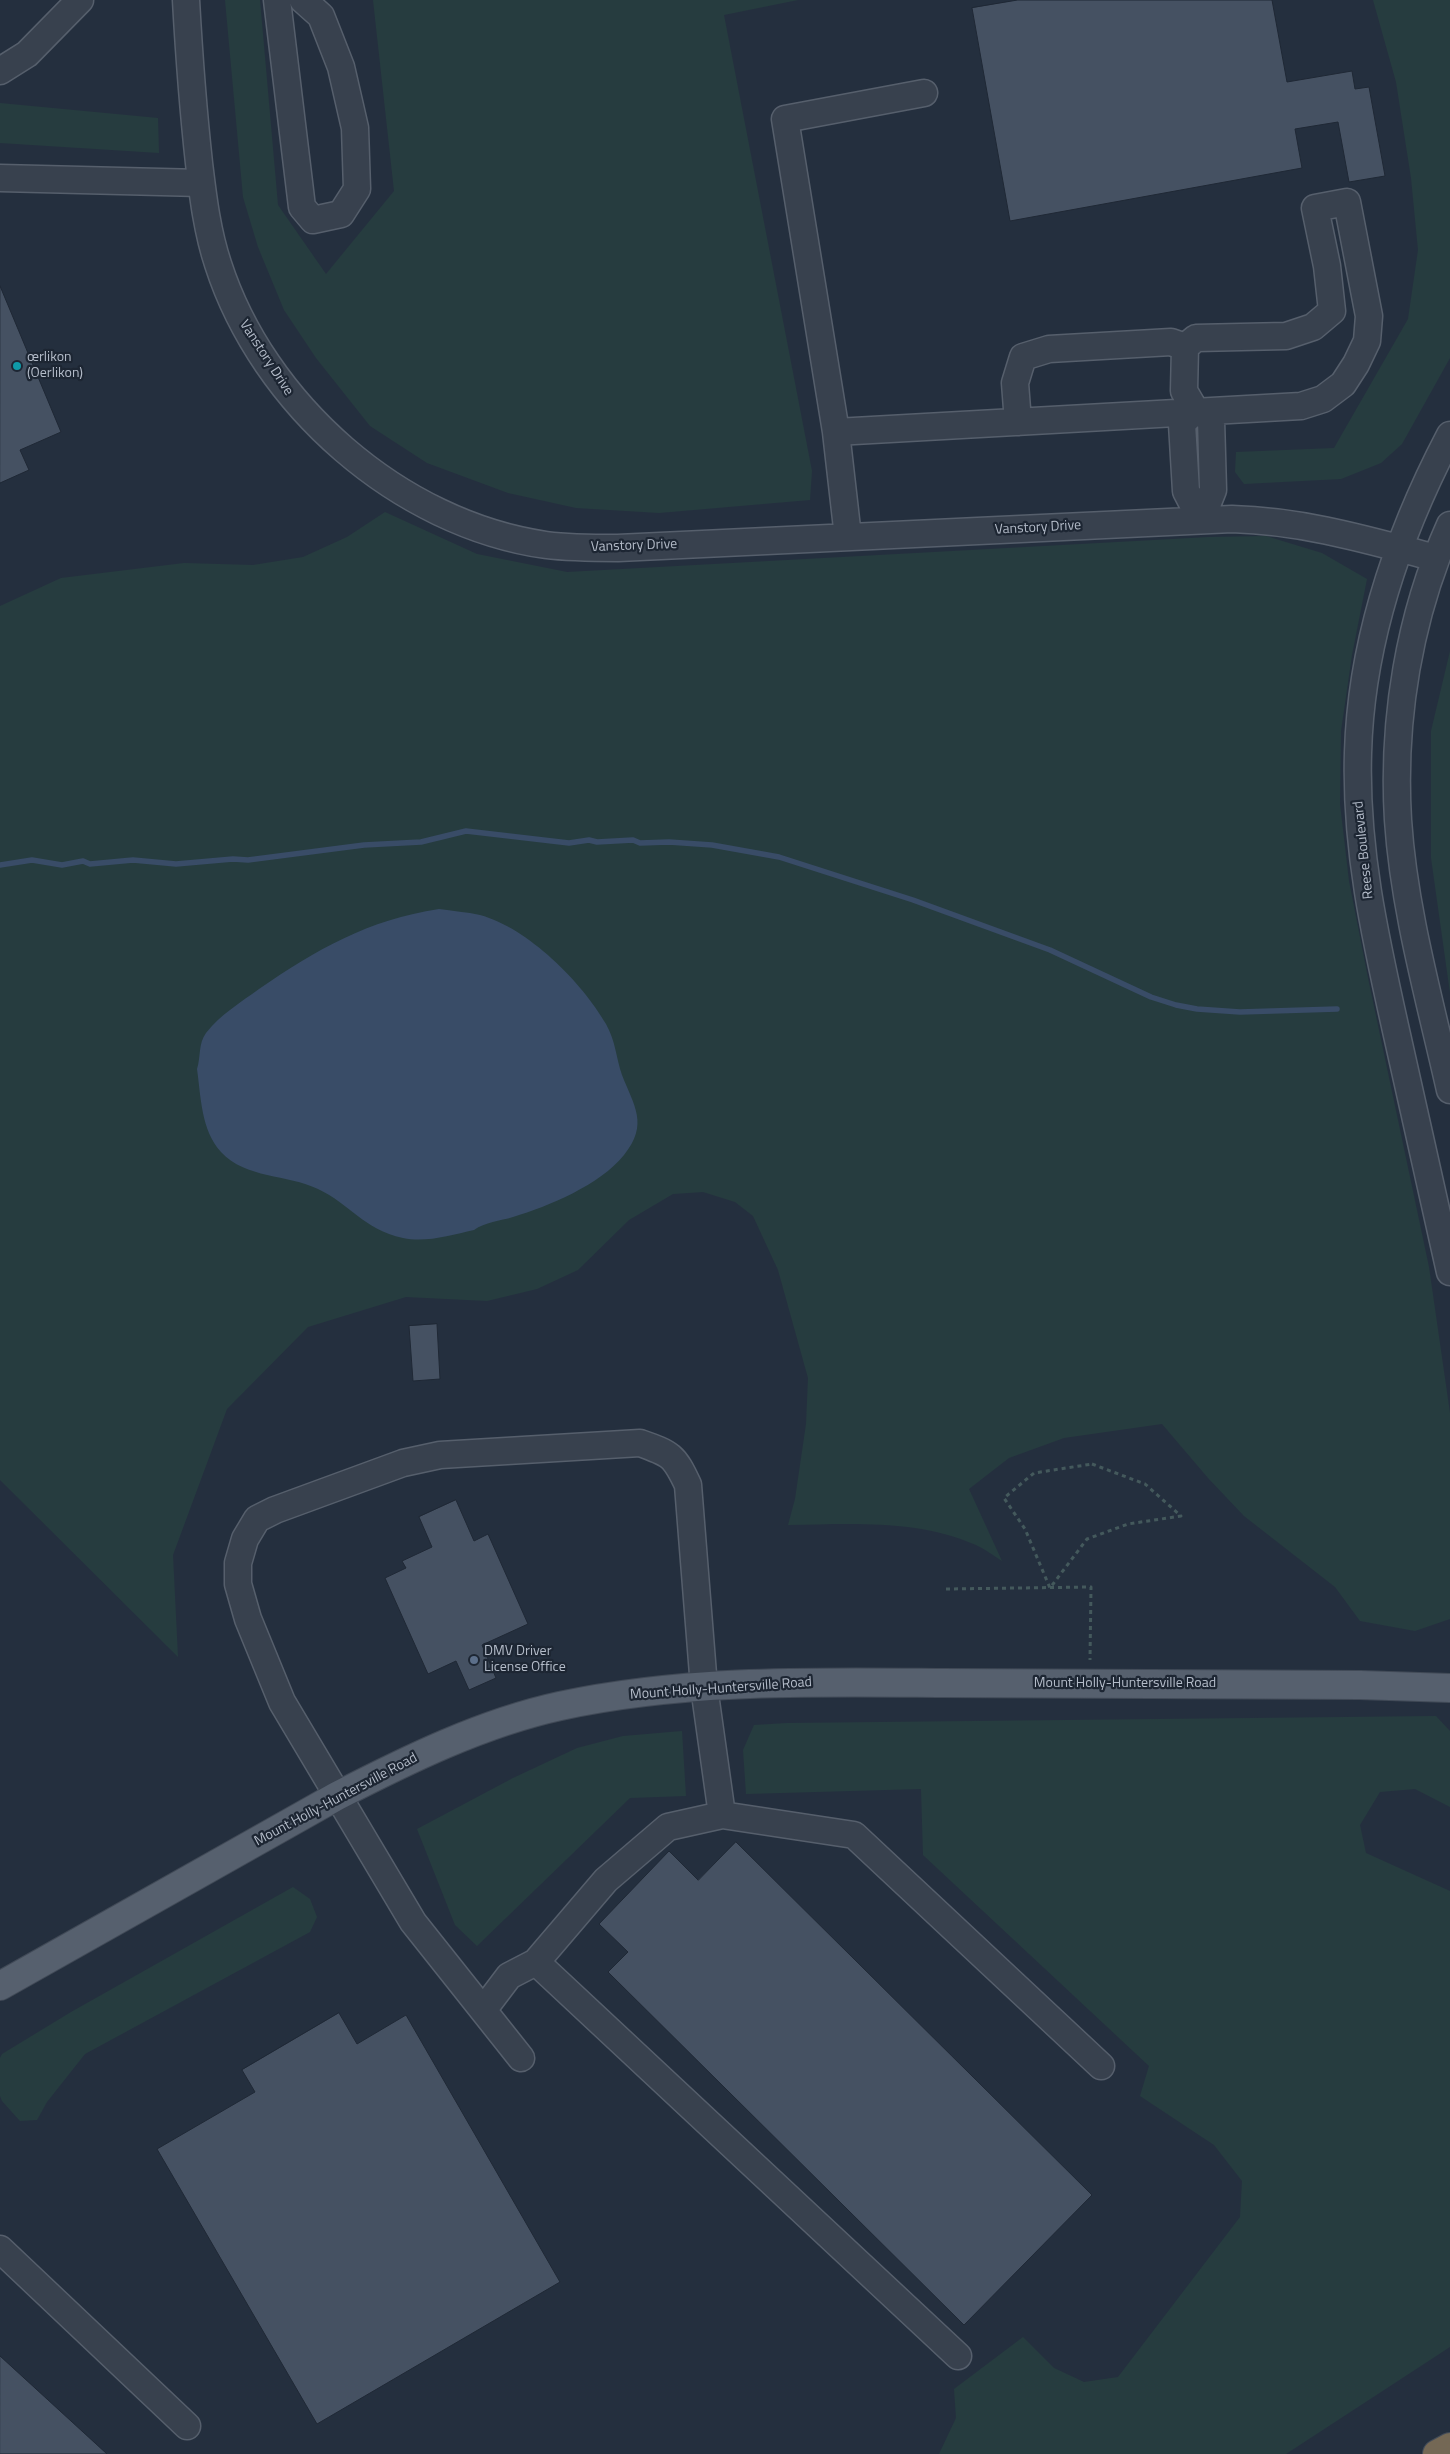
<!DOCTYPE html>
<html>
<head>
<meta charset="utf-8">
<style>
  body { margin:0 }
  canvas { display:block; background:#242f3e }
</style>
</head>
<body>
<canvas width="1450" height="2454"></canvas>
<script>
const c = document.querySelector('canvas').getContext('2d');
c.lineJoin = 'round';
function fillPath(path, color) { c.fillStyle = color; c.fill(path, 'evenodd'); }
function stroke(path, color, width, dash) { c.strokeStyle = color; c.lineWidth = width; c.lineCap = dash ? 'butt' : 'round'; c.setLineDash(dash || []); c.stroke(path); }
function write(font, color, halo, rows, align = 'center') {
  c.font = font + ' "Titillium Web",sans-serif'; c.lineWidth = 4.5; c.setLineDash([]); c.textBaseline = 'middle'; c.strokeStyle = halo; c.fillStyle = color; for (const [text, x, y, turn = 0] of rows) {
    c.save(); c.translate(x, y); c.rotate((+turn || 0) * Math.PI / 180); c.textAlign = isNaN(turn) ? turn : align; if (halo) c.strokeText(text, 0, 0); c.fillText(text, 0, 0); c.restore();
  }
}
fillPath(new Path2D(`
  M 225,0 L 260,0 L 278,205 L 326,274 L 394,191 L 373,0 L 798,0 L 724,15 L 812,471 L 810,500 L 659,513 L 576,508 L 508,493 L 427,463 L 370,426 L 316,358 L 284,310 L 258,247 L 243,197 Z
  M 1373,0 L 1450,0 L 1450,358 L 1402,444 L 1381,463 L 1341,479 L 1244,484 L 1235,472 L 1236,452 L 1334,448 L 1408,319 L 1418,250 L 1411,178 L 1396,82 Z
  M 0,103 L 158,118 L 159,153 L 0,143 Z
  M 385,512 L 477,554 L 567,572 L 1209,537 L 1266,536 L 1322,553 L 1367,579 L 1352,655 L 1341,731 L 1340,804 L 1349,881 L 1368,978 L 1429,1267 L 1450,1413 L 1450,1619 L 1415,1631 L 1360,1621 L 1335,1587 L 1244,1516 L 1208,1478 L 1162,1424 L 1064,1438 L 1009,1458 L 969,1489 L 1002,1561 C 994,1556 985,1549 976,1545 C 917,1519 850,1524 788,1525 L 795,1499 L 806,1424 L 808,1378 L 778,1270 L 753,1216 L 735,1202 L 703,1192 L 673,1194 L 629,1220 L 578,1270 L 537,1289 L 487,1301 L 406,1297 L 308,1327 L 227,1409 L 173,1555 L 178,1657 L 0,1480 L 0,606 L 61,578 L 184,563 L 253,565 L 303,557 L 347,537 Z
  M 1450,651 L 1450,993 L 1431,858 L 1431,731 Z
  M 1436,1716 L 1450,1731 L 1450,1807 L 1415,1789 L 1380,1792 L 1360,1825 L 1366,1853 L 1450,1891 L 1450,2347 L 1286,2454 L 939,2454 L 956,2418 L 954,2389 L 1023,2337 L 1054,2368 L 1084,2382 L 1118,2377 L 1240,2217 L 1242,2181 L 1214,2145 L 1140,2096 L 1149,2066 L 923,1855 L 921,1789 L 746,1794 L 743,1750 L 754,1725 L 787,1723 Z
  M 682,1731 L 686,1796 L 630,1798 L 477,1946 L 455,1925 L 417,1829 L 513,1778 L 577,1748 L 623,1736 Z
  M 293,1887 L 310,1899 L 317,1917 L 310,1932 L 85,2054 L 47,2102 L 37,2120 L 20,2121 L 2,2101 L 0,2096 L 0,2058 L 2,2054 L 71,2012 Z`), '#263c3f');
fillPath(new Path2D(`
  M 439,909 C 452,911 467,912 480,915 C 528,928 582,982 606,1024 C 616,1042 616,1058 622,1075 C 634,1106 649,1124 624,1155 C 600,1185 549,1206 513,1217 C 500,1221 485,1222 474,1230 C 451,1235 426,1243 403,1238 C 363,1229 350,1204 318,1189 C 287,1174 246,1179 221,1152 C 201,1130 201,1097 197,1069 C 201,1057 198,1044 206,1033 C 220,1015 241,1002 259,989 C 317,949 368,920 439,909 Z`), '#394c67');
stroke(new Path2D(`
  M 0,865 L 32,860 L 62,865 L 83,861 L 90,864 L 133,860 L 176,864 L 233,859 L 248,860 L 364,845 L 421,842 L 466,831 L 569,843 L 589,840 L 597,842 L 633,840 L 640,843 L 669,842 L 712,845 L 779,857 L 913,900 L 1050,950 L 1151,997 L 1176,1005 L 1197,1009 L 1240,1012 L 1337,1009`), '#394c67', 5.5);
const building = new Path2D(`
  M 1018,0 L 1272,0 L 1287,82 L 1352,71 L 1355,89 L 1369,87 L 1385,176 L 1349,182 L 1338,122 L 1295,129 L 1302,168 L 1010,221 L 972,8 Z
  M 0,286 L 61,432 L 20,450 L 29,470 L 0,483 Z
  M 437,1324 L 440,1379 L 413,1381 L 409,1326 Z
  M 456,1500 L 474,1541 L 488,1534 L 528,1624 L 482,1645 L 496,1678 L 469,1690 L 456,1661 L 428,1674 L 385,1578 L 406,1568 L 402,1561 L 432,1547 L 419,1517 Z
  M 736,1842 L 1092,2195 L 964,2325 L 608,1972 L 628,1952 L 599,1924 L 669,1851 L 698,1880 Z
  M 339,2013 L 357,2044 L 406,2015 L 560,2282 L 317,2424 L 157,2149 L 255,2092 L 242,2070 Z
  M 0,2356 L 107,2454 L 0,2454 Z`);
fillPath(building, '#455162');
stroke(building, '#1f2835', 1);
const minor = new Path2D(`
  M 186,0 C 189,54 193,108 199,163 C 203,196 207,231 218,264 C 263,404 399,524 546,545 C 570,548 594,548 618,548 L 1232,519 C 1304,521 1368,540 1436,558
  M 277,0 L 302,207 L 313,220 L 341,214 L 357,189 L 355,128 L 341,67 L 321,16 L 303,0
  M 0,71 L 27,54 L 80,0
  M 0,178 L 201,183
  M 1195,410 L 1211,419 L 1213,490 L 1201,520 L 1186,491 L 1182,424 Z
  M 1018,422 L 1015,383 L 1023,357 L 1049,349 L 1171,342 L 1185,347
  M 836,432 L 785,119 L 924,93
  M 1450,435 C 1398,534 1361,640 1358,753 C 1355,850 1376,941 1397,1035 C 1415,1114 1432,1193 1450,1272
  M 1450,525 C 1409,616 1392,720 1398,820 C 1404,911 1430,1001 1450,1090
  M 848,537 L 836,432 L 1301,406 L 1323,399 L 1343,384 L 1356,364 L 1367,341 L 1369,316 L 1347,202 L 1315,208 L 1327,266 L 1332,311 L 1313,327 L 1286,336 L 1196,338 L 1185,347 L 1184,391 L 1195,410
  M 722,1815 L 854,1835 L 1101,2066
  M 484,2009 L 509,1976 L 536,1962
  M 521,2058 L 413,1922 L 282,1702 L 248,1619 L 238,1584 L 238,1563 L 245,1539 L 257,1519 L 275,1510 L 403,1463 L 440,1455 L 640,1443 C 671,1454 674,1455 688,1485 L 704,1687 L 722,1815 L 668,1827 L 606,1880 L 536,1962 L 958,2356
  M 0,2249 L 187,2426`);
const major = new Path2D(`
  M 0,1986 L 337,1796 C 407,1760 482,1723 560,1706 C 685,1679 814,1682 941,1683 C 1080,1683 1220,1684 1360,1685 L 1450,1688`);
const highway = new Path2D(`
  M 1437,2454 L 1450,2447`);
stroke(minor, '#565f6c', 29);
stroke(major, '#414a57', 30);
stroke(highway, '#434c59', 30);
stroke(new Path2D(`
  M 1092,1464 L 1145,1484 L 1181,1516 L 1128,1524 L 1087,1539 L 1050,1588 L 1025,1529 L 1004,1498 L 1034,1473 Z
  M 946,1589 L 1091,1587 L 1090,1660`), '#44595c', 3, [4, 4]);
stroke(minor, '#38414e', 26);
stroke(major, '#56606e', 28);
stroke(highway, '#746855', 28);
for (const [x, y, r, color] of [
  [17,366,5,"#0f9aa8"],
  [474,1660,5,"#5c6f8a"]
]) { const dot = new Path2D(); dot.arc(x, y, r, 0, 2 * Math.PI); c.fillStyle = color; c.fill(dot); stroke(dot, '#1d2633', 2); }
write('14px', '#b4bcc9', '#1d2633', [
  ["œrlikon",27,358],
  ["(Oerlikon)",27,374],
  ["DMV Driver",484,1652],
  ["License Office",484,1668]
], 'left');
write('14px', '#b4bcc9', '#1d2633', [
  ["Vanstory Drive",266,358,57],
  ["Vanstory Drive",1038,528,-3],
  ["Vanstory Drive",634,546,-2],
  ["Reese Boulevard",1364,850,-96],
  ["Mount Holly-Huntersville Road",1125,1684],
  ["Mount Holly-Huntersville Road",721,1689,-4],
  ["Mount Holly-Huntersville Road",336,1800,-28]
]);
</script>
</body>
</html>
